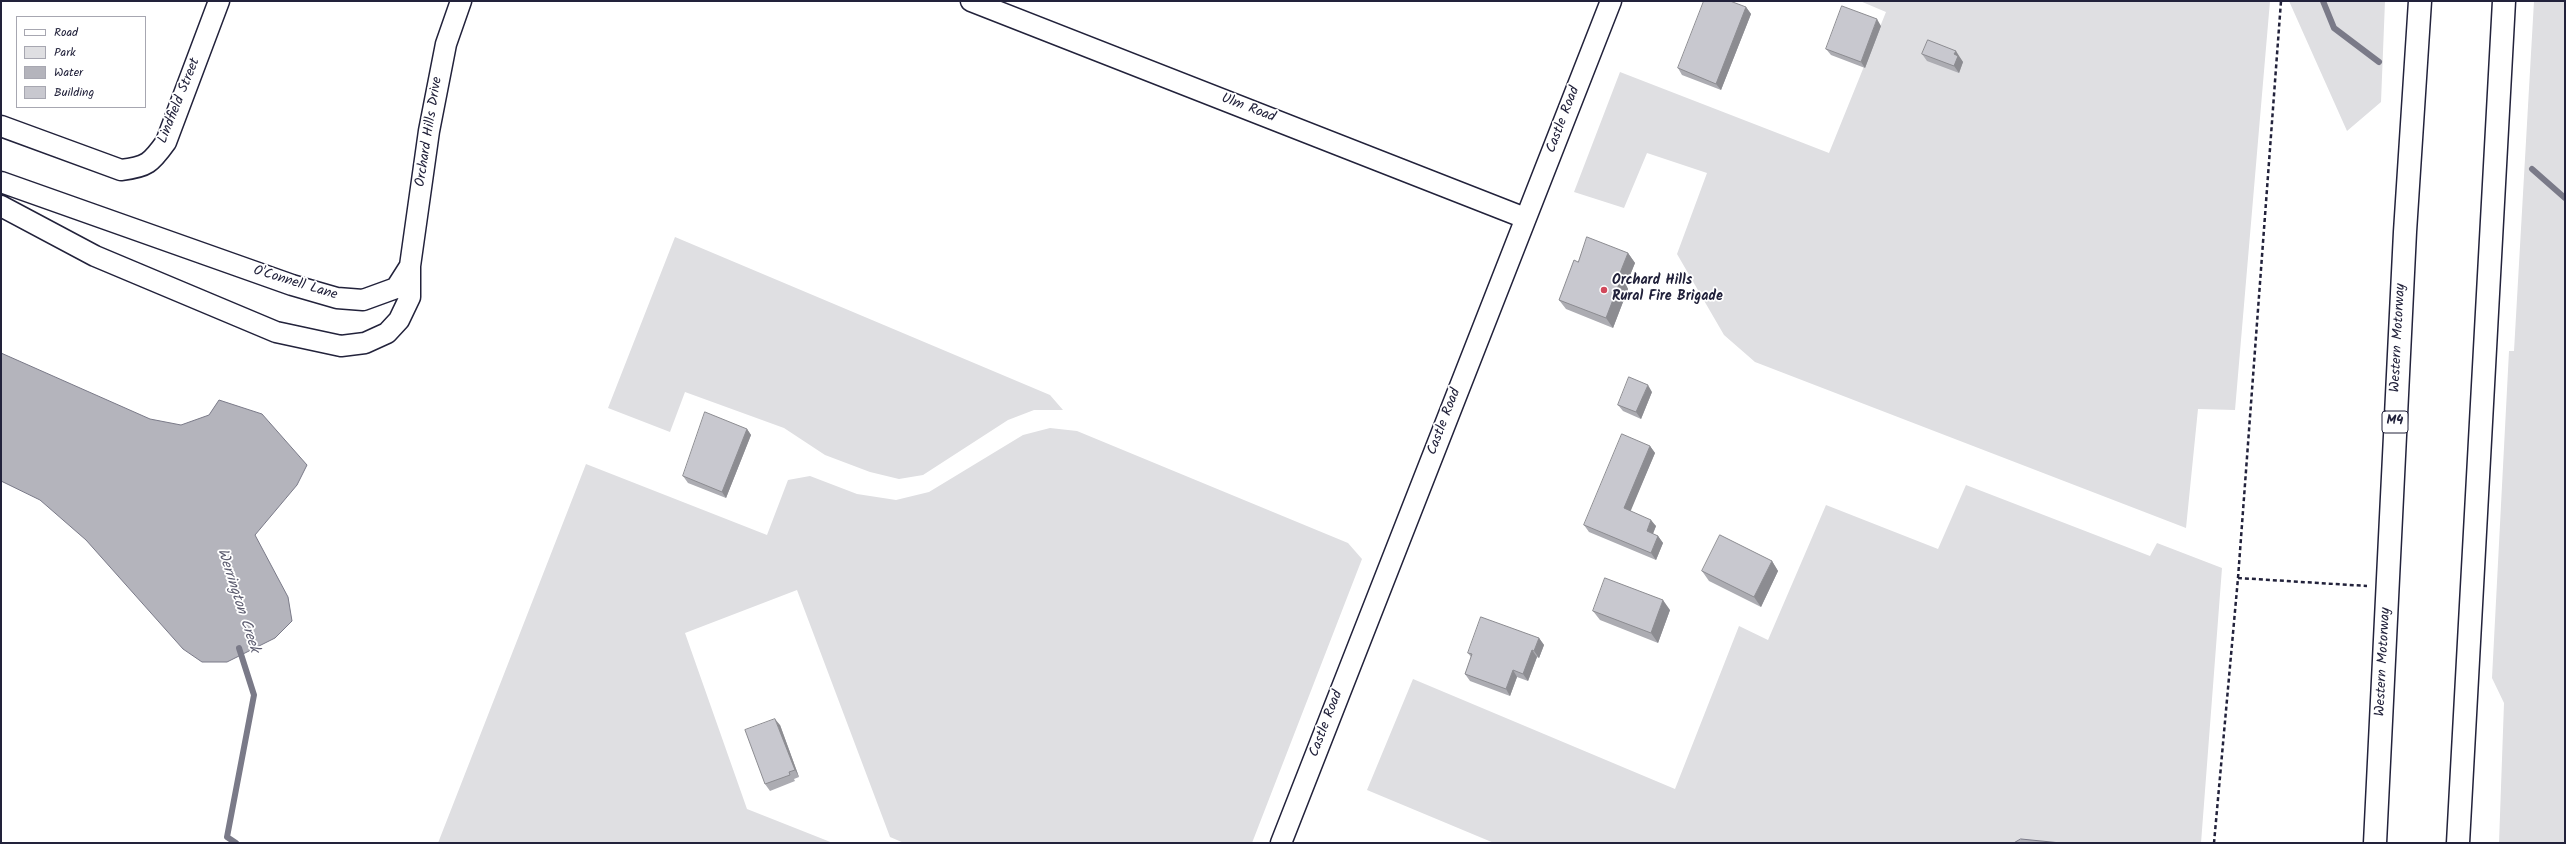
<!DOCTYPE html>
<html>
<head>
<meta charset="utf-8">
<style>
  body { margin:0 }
  #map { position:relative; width:2566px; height:844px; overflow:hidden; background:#fff; font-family:Kalam,sans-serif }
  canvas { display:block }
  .frame { position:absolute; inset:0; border:2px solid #22223b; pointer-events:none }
  .legend { position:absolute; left:16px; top:16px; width:130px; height:92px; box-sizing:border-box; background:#fff; border:1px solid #a7a7b1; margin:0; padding:5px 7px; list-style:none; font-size:12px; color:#22223b }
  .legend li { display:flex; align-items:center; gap:8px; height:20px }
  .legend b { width:20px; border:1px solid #a7a7b1 }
</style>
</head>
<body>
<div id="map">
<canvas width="2566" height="844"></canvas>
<div class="frame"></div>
<ul class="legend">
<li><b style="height:5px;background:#fff"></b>Road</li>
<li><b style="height:11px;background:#dfdfe2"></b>Park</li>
<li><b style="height:11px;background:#b4b4bc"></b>Water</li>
<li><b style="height:11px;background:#c8c8cf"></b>Building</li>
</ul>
</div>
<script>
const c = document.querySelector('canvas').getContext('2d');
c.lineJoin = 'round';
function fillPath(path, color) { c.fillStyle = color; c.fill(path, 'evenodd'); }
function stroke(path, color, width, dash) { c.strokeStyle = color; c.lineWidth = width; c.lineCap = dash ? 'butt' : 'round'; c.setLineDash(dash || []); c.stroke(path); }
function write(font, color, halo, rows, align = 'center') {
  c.font = font + ' Kalam,sans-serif'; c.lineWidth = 3.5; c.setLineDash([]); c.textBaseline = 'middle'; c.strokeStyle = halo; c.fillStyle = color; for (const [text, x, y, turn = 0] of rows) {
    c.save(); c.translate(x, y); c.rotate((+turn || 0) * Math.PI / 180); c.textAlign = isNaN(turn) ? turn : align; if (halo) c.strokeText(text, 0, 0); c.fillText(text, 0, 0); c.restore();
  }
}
fillPath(new Path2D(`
  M 1860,1 L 2270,1 L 2235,410 L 2198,409 L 2186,528 L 1755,362 L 1724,335 L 1677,254 L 1707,173 L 1647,153 L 1624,208 L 1574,192 L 1620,72 L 1829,153 L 1886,12 Z
  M 2289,1 L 2385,1 L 2381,102 L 2347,131 Z
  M 2534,1 L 2565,1 L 2565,843 L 2499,843 L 2504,703 L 2492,678 L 2509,351 L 2514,351 Z
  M 675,237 L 1050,395 L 1063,410 L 1034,410 L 1008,420 L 923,475 L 899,479 L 870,472 L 825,455 L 784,428 L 685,392 L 670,432 L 608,408 Z
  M 1050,428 L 1077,431 L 1348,543 L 1362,559 L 1252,843 L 904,843 L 890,837 L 797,590 L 685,633 L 747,809 L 833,843 L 438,843 L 586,464 L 767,535 L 788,480 L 810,476 L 857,494 L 896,500 L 929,492 L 1023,435 Z
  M 1966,485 L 2150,556 L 2157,543 L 2222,568 L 2201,843 L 2061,843 L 2021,839 L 2014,843 L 1494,843 L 1367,790 L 1413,679 L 1675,789 L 1739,626 L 1768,640 L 1826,505 L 1938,549 Z`), '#dfdfe2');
const water = new Path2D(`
  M 1,353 L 150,419 L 181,425 L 209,415 L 219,400 L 262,414 L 307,465 L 297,485 L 255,535 L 288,597 L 292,621 L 275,638 L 227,662 L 202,662 L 183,649 L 86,540 L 40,500 L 1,481 Z
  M 2021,839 L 2061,843 L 2014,843 Z`);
fillPath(water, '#b4b4bc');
stroke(water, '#7a7a88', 1);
stroke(new Path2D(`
  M 2323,1 L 2334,28 L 2379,62
  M 2532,169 L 2565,198
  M 236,843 L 227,837 L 254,695 L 239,648`), '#7a7a88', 6);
const minor = new Path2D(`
  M 971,1 L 1525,218
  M 1,126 L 121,170 C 147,167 151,163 166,142 L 219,1
  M 1,182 L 292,285 L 337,298 L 363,300 L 396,288 L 410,266
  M 1,206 L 95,256 L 276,332 L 341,346 L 365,343 L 387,333 L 399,320 L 410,297 L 410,266 L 429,131 L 446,44 L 461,1
  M 1281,843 L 1611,1`);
const highway = new Path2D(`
  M 2375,843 L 2405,232 L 2420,1
  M 2458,843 L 2504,1`);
stroke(minor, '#22223b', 23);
stroke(highway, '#22223b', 25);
stroke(new Path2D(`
  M 2238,578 L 2281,1
  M 2214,843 L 2238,578 L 2367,586`), '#22223b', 2.5, [4, 3]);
stroke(minor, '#fff', 20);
stroke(highway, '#fff', 22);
fillPath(new Path2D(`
  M 1746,7 L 1751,14 L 1721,90 L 1682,75 L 1678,68 Z
  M 1881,26 L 1865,68 L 1831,55 L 1826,49 Z
  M 1922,54 L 1960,58 L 1963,62 L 1959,73 L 1927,61 Z
  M 1628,253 L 1635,263 L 1626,285 L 1628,289 L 1613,328 L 1566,309 L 1559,300 L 1578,262 Z
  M 1652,392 L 1641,419 L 1623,411 L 1618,405 Z
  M 747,429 L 751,435 L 726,498 L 688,483 L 683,476 Z
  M 1650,446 L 1655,453 L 1630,511 L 1656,526 L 1653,534 L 1658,536 L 1663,543 L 1656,560 L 1589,532 L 1584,525 Z
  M 1772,561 L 1778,571 L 1761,607 L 1709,581 L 1702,571 Z
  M 1670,610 L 1658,643 L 1600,620 L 1593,611 Z
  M 1539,638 L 1544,645 L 1539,658 L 1537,657 L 1528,681 L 1517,677 L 1510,696 L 1470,681 L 1465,674 L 1471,657 L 1468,653 Z
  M 780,725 L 799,777 L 794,779 L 795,781 L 770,791 L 765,784 Z`), '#acacb2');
fillPath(new Path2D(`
  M 1746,7 L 1751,14 L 1721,90 L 1716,84 Z
  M 1877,19 L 1881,26 L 1865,68 L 1861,62 Z
  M 1956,51 L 1963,62 L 1959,73 L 1954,66 L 1954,54 Z
  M 1628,253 L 1635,263 L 1626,285 L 1628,289 L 1613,328 L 1606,318 L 1618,278 Z
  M 1648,385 L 1652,392 L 1641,419 L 1636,412 Z
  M 747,429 L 751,435 L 726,498 L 722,492 Z
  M 1650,446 L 1655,453 L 1629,515 L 1624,508 Z
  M 1651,520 L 1656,526 L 1651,538 L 1647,531 Z
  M 1658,536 L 1663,543 L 1656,560 L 1651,553 Z
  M 1772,561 L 1778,571 L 1761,607 L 1754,597 Z
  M 1663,600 L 1670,610 L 1658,643 L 1651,633 Z
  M 1539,638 L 1544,645 L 1539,658 L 1534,651 Z
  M 1532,650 L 1537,657 L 1528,681 L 1523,674 Z
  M 1513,670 L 1517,677 L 1510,696 L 1506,689 Z
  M 775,719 L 780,725 L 799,777 L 795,770 Z`), '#8c8c91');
const building = new Path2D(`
  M 1704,1 L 1730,1 L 1746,7 L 1716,84 L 1678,68 Z
  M 1842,6 L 1877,19 L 1861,62 L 1826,49 Z
  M 1928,40 L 1956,51 L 1954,54 L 1958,56 L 1954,66 L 1922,54 Z
  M 1587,237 L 1628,253 L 1618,278 L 1621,279 L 1606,318 L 1559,300 L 1574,260 L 1578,262 Z
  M 1629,377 L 1648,385 L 1636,412 L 1618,405 Z
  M 705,412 L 747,429 L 722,492 L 683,476 Z
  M 1622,434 L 1650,446 L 1624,508 L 1651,520 L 1647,531 L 1658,536 L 1651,553 L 1584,525 Z
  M 1720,535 L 1772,561 L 1754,597 L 1702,571 Z
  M 1605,578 L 1663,600 L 1651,633 L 1593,611 Z
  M 1481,617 L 1539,638 L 1534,651 L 1532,650 L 1523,674 L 1513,670 L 1506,689 L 1465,674 L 1472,654 L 1468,653 Z
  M 775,719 L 795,770 L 789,772 L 790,775 L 765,784 L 745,730 Z`);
fillPath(building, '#c8c8cf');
stroke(building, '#8c8c91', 1);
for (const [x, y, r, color] of [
  [1604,290,4,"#d1495b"]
]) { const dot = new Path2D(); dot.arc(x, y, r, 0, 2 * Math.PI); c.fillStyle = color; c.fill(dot); stroke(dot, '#fff', 1.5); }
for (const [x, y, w] of [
  [2395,422,26]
]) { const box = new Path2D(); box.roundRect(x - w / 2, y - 11, w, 22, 3); c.fillStyle = '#fff'; c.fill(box); stroke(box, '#22223b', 1); }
write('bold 13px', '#22223b', null, [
  ["M4",2395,422]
]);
write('14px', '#22223b', '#fff', [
  ["Lindfield Street",180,101,-68],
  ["Ulm Road",1248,109,21],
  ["Castle Road",1564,120,-69],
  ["Orchard Hills Drive",430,132,-81],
  ["O'Connell Lane",295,284,17],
  ["Western Motorway",2399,338,-87],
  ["Castle Road",1445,422,-69],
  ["Western Motorway",2384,662,-87],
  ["Castle Road",1327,724,-69]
]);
write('bold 14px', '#22223b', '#fff', [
  ["Orchard Hills",1612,282],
  ["Rural Fire Brigade",1612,298]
], 'left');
write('italic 15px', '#5c5c6f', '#fff', [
  ["Werrington Creek",237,601,72]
]);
</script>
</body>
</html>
